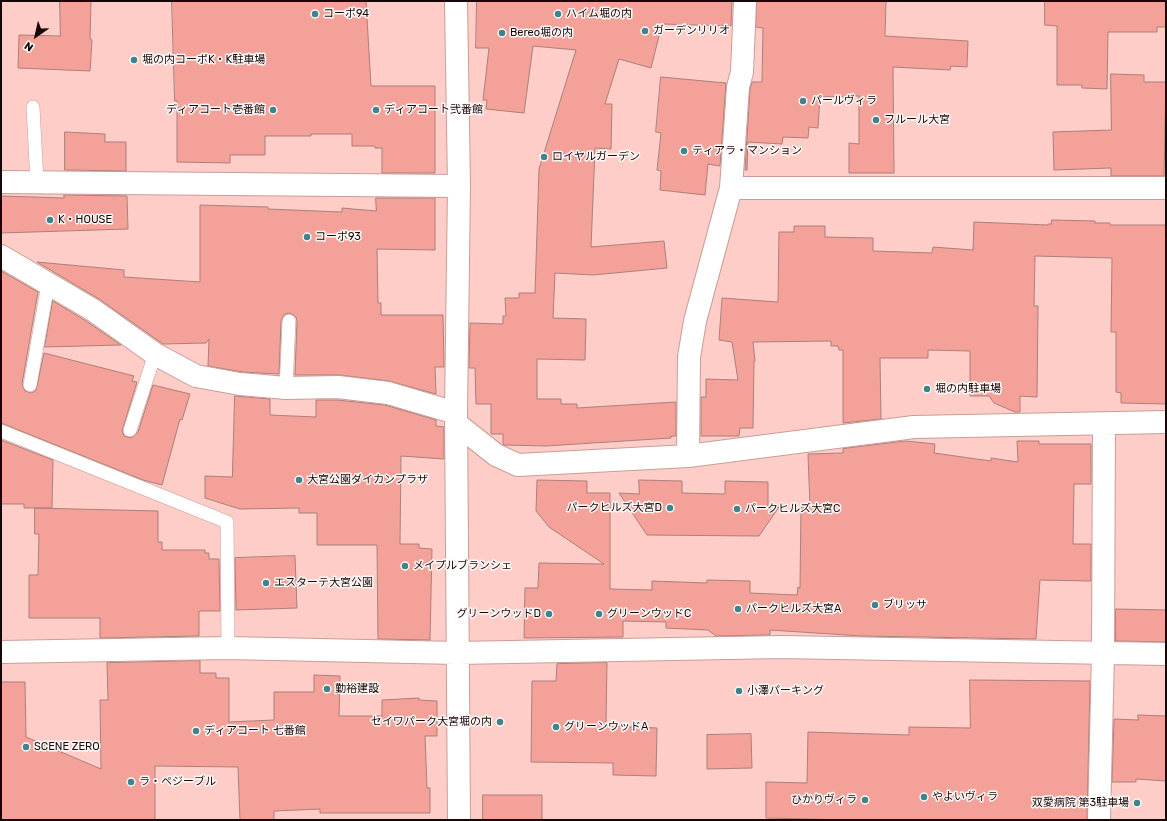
<!DOCTYPE html>
<html>
<head>
<meta charset="utf-8">
<style>
  body { margin:0 }
  #map { position:relative; width:1167px; height:821px; overflow:hidden; background:#fecdc7; font-family:Rubik,sans-serif }
  canvas { display:block }
  .frame { position:absolute; inset:0; border:2px solid #170706; pointer-events:none }
  .north { position:absolute; left:16px; top:16px; width:40px; height:40px; -webkit-text-stroke:3px #fffaf9; paint-order:stroke; rotate:214deg; font-size:11px; font-weight:700; line-height:16px; text-align:center; color:#170706 }
  .north::after { content:''; display:block; margin:auto; width:14px; height:18px; background:#170706; clip-path:polygon(50% 0,100% 100%,50% 72%,0 100%) }
</style>
</head>
<body>
<div id="map">
<canvas width="1167" height="821"></canvas>
<div class="frame"></div>
<div class="north">N</div>
</div>
<script>
const c = document.querySelector('canvas').getContext('2d');
c.lineJoin = 'round';
function fillPath(path, color) { c.fillStyle = color; c.fill(path, 'evenodd'); }
function stroke(path, color, width, dash) { c.strokeStyle = color; c.lineWidth = width; c.lineCap = dash ? 'butt' : 'round'; c.setLineDash(dash || []); c.stroke(path); }
function write(font, color, halo, rows, align = 'center') {
  c.font = font + ' Rubik,"Noto Sans JP",sans-serif'; c.lineWidth = 3; c.setLineDash([]); c.textBaseline = 'middle'; c.strokeStyle = halo; c.fillStyle = color; for (const [text, x, y, turn = 0] of rows) {
    c.save(); c.translate(x, y); c.rotate((+turn || 0) * Math.PI / 180); c.textAlign = isNaN(turn) ? turn : align; if (halo) c.strokeText(text, 0, 0); c.fillText(text, 0, 0); c.restore();
  }
}
const building = new Path2D(`
  M 60,1 L 91,1 L 90,39 L 92,40 L 90,71 L 18,68 L 19,35 L 60,36 Z
  M 172,1 L 366,1 L 371,86 L 435,86 L 435,173 L 382,173 L 382,148 L 375,148 L 375,146 L 352,146 L 352,134 L 311,134 L 311,136 L 265,136 L 265,155 L 230,155 L 230,163 L 177,162 L 177,101 L 175,101 Z
  M 477,1 L 732,1 L 731,26 L 662,24 L 651,68 L 619,59 L 605,104 L 612,104 L 611,149 L 595,148 L 591,247 L 664,241 L 667,268 L 593,275 L 555,273 L 553,318 L 586,319 L 585,360 L 537,359 L 537,399 L 561,399 L 561,404 L 577,404 L 577,408 L 676,402 L 676,436 L 671,436 L 671,438 L 546,446 L 504,445 L 503,444 L 503,434 L 491,434 L 491,404 L 476,404 L 475,368 L 469,368 L 470,323 L 503,324 L 503,316 L 506,316 L 505,298 L 519,298 L 519,293 L 535,293 L 539,169 L 576,50 L 533,46 L 524,113 L 486,109 L 487,100 L 483,100 L 489,48 L 476,48 Z
  M 757,1 L 886,1 L 885,36 L 968,41 L 967,67 L 951,66 L 950,70 L 893,67 L 894,173 L 849,173 L 849,143 L 859,144 L 859,96 L 820,97 L 818,128 L 809,127 L 808,138 L 783,137 L 782,144 L 748,142 L 747,170 L 745,170 L 750,89 L 752,82 L 762,82 L 763,28 L 756,27 Z
  M 1045,1 L 1166,1 L 1166,27 L 1157,27 L 1157,32 L 1108,32 L 1107,89 L 1082,88 L 1082,85 L 1057,85 L 1057,26 L 1045,25 Z
  M 1111,74 L 1144,75 L 1144,82 L 1166,82 L 1164,176 L 1111,176 L 1111,168 L 1054,170 L 1053,132 L 1111,130 Z
  M 661,77 L 726,83 L 720,166 L 708,164 L 705,195 L 660,190 L 661,171 L 657,170 L 661,133 L 656,132 Z
  M 65,132 L 105,134 L 105,142 L 126,142 L 126,171 L 65,170 Z
  M 64,195 L 127,196 L 128,229 L 1,233 L 1,196 L 64,198 Z
  M 376,198 L 435,198 L 435,250 L 377,249 L 378,303 L 381,303 L 381,315 L 443,315 L 444,367 L 435,367 L 436,394 L 389,381 L 339,375 L 295,375 L 297,321 L 296,317 L 290,313 L 285,314 L 281,321 L 279,374 L 242,372 L 208,366 L 209,339 L 206,343 L 163,344 L 99,299 L 37,262 L 124,270 L 124,277 L 200,282 L 200,205 L 268,207 L 268,209 L 342,212 L 342,208 L 376,211 Z
  M 1052,220 L 1095,221 L 1095,223 L 1110,223 L 1110,225 L 1166,225 L 1166,404 L 1121,403 L 1121,393 L 1116,392 L 1116,332 L 1111,332 L 1112,258 L 1035,256 L 1034,306 L 1038,306 L 1037,397 L 1020,396 L 1020,412 L 1015,412 L 994,403 L 989,396 L 970,396 L 970,351 L 928,350 L 928,358 L 880,358 L 881,419 L 843,423 L 843,350 L 839,350 L 838,346 L 831,346 L 831,341 L 753,342 L 755,361 L 754,361 L 753,428 L 740,428 L 739,436 L 701,436 L 701,397 L 706,397 L 706,379 L 738,380 L 732,342 L 719,340 L 722,298 L 778,302 L 779,232 L 794,232 L 794,226 L 825,226 L 825,237 L 873,238 L 873,251 L 932,253 L 933,247 L 973,250 L 974,222 L 1048,225 L 1048,224 L 1051,224 Z
  M 1,271 L 38,292 L 22,384 L 25,391 L 32,393 L 36,390 L 44,353 L 134,376 L 132,381 L 137,382 L 122,431 L 124,436 L 131,438 L 138,432 L 153,385 L 190,394 L 182,420 L 180,419 L 162,485 L 143,480 L 1,423 Z
  M 53,301 L 86,321 L 121,345 L 45,347 Z
  M 235,396 L 270,399 L 270,415 L 316,417 L 316,400 L 337,400 L 385,405 L 436,420 L 436,426 L 444,427 L 444,459 L 401,456 L 400,544 L 419,544 L 419,548 L 432,549 L 430,640 L 378,639 L 377,545 L 317,545 L 317,513 L 299,513 L 299,508 L 240,509 L 205,498 L 205,476 L 232,477 Z
  M 1,440 L 53,460 L 52,508 L 24,508 L 24,504 L 1,504 Z
  M 906,441 L 935,444 L 934,453 L 991,461 L 991,458 L 1018,462 L 1017,441 L 1039,441 L 1039,444 L 1091,444 L 1091,484 L 1074,484 L 1073,544 L 1091,544 L 1091,581 L 1040,580 L 1036,639 L 861,636 L 770,630 L 770,635 L 716,636 L 708,630 L 666,628 L 666,622 L 623,621 L 623,637 L 524,638 L 525,588 L 538,588 L 539,563 L 604,564 L 549,527 L 536,511 L 537,480 L 587,481 L 587,493 L 610,493 L 610,589 L 652,590 L 652,581 L 707,583 L 707,580 L 750,581 L 750,593 L 797,595 L 798,587 L 800,588 L 801,507 L 810,507 L 808,454 L 843,453 L 843,449 Z
  M 639,480 L 682,481 L 682,493 L 725,494 L 725,481 L 768,482 L 768,507 L 779,507 L 759,536 L 647,535 L 619,493 L 639,494 Z
  M 35,508 L 158,511 L 158,542 L 162,542 L 162,550 L 205,550 L 205,553 L 209,553 L 209,559 L 219,559 L 220,611 L 199,611 L 199,636 L 100,638 L 100,618 L 29,618 L 29,575 L 38,575 L 39,534 L 35,534 Z
  M 295,556 L 297,608 L 236,610 L 235,558 Z
  M 1116,609 L 1166,610 L 1166,642 L 1116,641 Z
  M 200,661 L 200,673 L 216,673 L 216,678 L 229,678 L 229,722 L 274,720 L 274,692 L 314,692 L 314,675 L 340,676 L 339,716 L 382,716 L 382,700 L 419,698 L 419,700 L 437,701 L 437,736 L 425,736 L 427,788 L 430,788 L 430,813 L 320,813 L 320,809 L 274,811 L 274,820 L 240,820 L 238,767 L 155,766 L 155,820 L 1,820 L 1,682 L 25,682 L 26,737 L 101,769 L 100,700 L 108,700 L 107,663 Z
  M 607,663 L 606,726 L 657,728 L 656,776 L 613,775 L 613,763 L 531,762 L 532,681 L 556,681 L 557,664 Z
  M 970,680 L 1090,681 L 1087,820 L 848,820 L 766,818 L 766,782 L 807,783 L 808,732 L 909,735 L 909,727 L 970,728 Z
  M 1138,715 L 1166,716 L 1166,781 L 1136,779 L 1136,782 L 1112,782 L 1114,719 L 1138,720 Z
  M 751,734 L 752,768 L 707,769 L 707,735 Z
  M 483,795 L 542,795 L 542,820 L 483,820 Z`);
fillPath(building, '#f4a199');
stroke(building, '#ac7f7a', 1);
const service = new Path2D(`
  M 33,107 L 37,182
  M 30,385 L 48,284
  M 286,388 L 289,321
  M 130,430 L 155,354
  M 1,431 L 227,522 L 228,648`);
const minor = new Path2D(`
  M 456,1 L 459,186 L 456,413 L 459,820
  M 1,182 L 459,186
  M 731,188 L 1166,188
  M 1,256 L 93,310 L 155,354 L 196,376 L 240,384 L 286,388 L 338,387 L 388,393 L 456,413
  M 457,424 L 496,455 L 518,465 L 688,456 L 914,427 L 1166,422
  M 688,456 L 689,357 L 695,321 L 731,188 L 738,87 L 742,72 L 745,1
  M 1,652 L 228,648 L 457,653 L 782,647 L 1166,654
  M 1099,820 L 1103,653 L 1104,424`);
stroke(service, '#cb9d97', 14);
stroke(minor, '#cb9d97', 24);
stroke(service, '#fff', 13);
stroke(minor, '#fff', 22);
for (const [x, y, r, color] of [
  [315,14,4,"#3d848d"],
  [558,14,4,"#3d848d"],
  [645,31,4,"#3d848d"],
  [502,33,4,"#3d848d"],
  [134,60,4,"#3d848d"],
  [803,101,4,"#3d848d"],
  [273,110,4,"#3d848d"],
  [376,110,4,"#3d848d"],
  [876,120,4,"#3d848d"],
  [684,151,4,"#3d848d"],
  [544,157,4,"#3d848d"],
  [50,220,4,"#3d848d"],
  [307,237,4,"#3d848d"],
  [927,389,4,"#3d848d"],
  [299,480,4,"#3d848d"],
  [670,508,4,"#3d848d"],
  [737,509,4,"#3d848d"],
  [405,566,4,"#3d848d"],
  [266,583,4,"#3d848d"],
  [875,605,4,"#3d848d"],
  [738,609,4,"#3d848d"],
  [549,614,4,"#3d848d"],
  [599,614,4,"#3d848d"],
  [327,689,4,"#3d848d"],
  [739,691,4,"#3d848d"],
  [500,722,4,"#3d848d"],
  [556,727,4,"#3d848d"],
  [196,731,4,"#3d848d"],
  [26,747,4,"#3d848d"],
  [131,782,4,"#3d848d"],
  [924,797,4,"#3d848d"],
  [865,800,4,"#3d848d"],
  [1137,803,4,"#3d848d"]
]) { const dot = new Path2D(); dot.arc(x, y, r, 0, 2 * Math.PI); c.fillStyle = color; c.fill(dot); stroke(dot, '#fffaf9', 1.5); }
write('11px', '#170706', '#fffaf9', [
  ["コーポ94",323,14],
  ["ハイム堀の内",566,14],
  ["ガーデンリリオ",653,31],
  ["Bereo堀の内",510,33],
  ["堀の内コーポK・K駐車場",142,60],
  ["パールヴィラ",811,101],
  ["ディアコート壱番館",265,110,"right"],
  ["ディアコート弐番館",384,110],
  ["フルール大宮",884,120],
  ["ティアラ・マンション",692,151],
  ["ロイヤルガーデン",552,157],
  ["K・HOUSE",58,220],
  ["コーポ93",315,237],
  ["堀の内駐車場",935,389],
  ["大宮公園ダイカンプラザ",307,480],
  ["パークヒルズ大宮D",662,508,"right"],
  ["パークヒルズ大宮C",745,509],
  ["メイプルブランシェ",413,566],
  ["エスターテ大宮公園",274,583],
  ["ブリッサ",883,605],
  ["パークヒルズ大宮A",746,609],
  ["グリーンウッドD",541,614,"right"],
  ["グリーンウッドC",607,614],
  ["勤裕建設",335,689],
  ["小澤パーキング",747,691],
  ["セイワパーク大宮堀の内",492,722,"right"],
  ["グリーンウッドA",564,727],
  ["ディアコート 七番館",204,731],
  ["SCENE ZERO",34,747],
  ["ラ・ペジーブル",139,782],
  ["やよいヴィラ",932,797],
  ["ひかりヴィラ",857,800,"right"],
  ["双愛病院 第3駐車場",1129,803,"right"]
], 'left');
</script>
</body>
</html>
